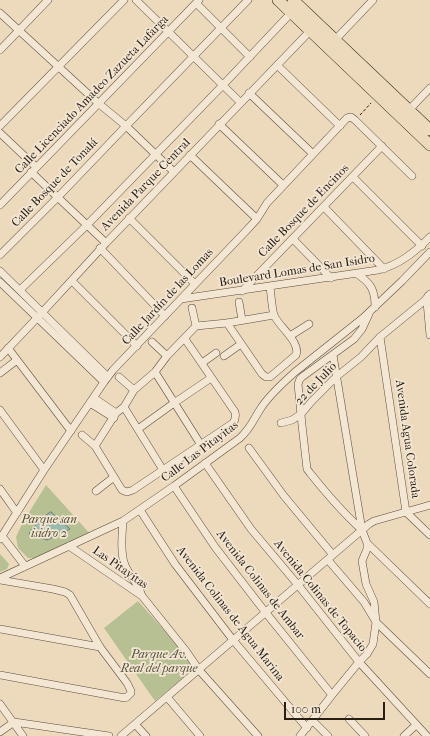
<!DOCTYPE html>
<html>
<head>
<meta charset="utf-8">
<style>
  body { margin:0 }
  #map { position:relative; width:430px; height:736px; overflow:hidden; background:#edd9bc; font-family:"IM FELL French Canon",serif }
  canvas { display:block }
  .scale { position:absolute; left:284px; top:702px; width:101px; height:18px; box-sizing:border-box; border:2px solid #291e14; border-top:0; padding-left:5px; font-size:12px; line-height:14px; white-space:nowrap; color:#291e14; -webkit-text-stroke:3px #f3e6d3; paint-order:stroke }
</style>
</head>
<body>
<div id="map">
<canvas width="430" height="736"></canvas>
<div class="scale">100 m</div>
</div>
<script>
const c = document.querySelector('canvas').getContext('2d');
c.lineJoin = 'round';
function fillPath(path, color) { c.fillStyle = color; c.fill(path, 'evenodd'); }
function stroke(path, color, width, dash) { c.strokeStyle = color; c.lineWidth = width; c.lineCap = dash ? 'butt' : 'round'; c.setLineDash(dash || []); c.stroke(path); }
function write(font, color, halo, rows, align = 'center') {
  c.font = font + ' "IM FELL French Canon",serif'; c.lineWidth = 3.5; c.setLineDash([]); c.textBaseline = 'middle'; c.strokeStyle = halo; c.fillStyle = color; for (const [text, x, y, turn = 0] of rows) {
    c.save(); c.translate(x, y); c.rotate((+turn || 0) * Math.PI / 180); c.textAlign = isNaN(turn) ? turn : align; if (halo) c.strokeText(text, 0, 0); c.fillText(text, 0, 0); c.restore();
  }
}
fillPath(new Path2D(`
  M 46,485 L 92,536 L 39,558 L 28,558 L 18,548 L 16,537 L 23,522 Z
  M 0,554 L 9,564 L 7,569 L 0,572 Z
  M 138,601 L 197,667 L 155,701 L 104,628 Z`), '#b6c092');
const water = new Path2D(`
  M 51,512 L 70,529 L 47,540 L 29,533 L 41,519 Z`);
fillPath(water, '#9abaad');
stroke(water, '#6d7c70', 1);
const minor = new Path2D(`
  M 136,0 L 240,102
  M 196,3 L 250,57
  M 0,13 L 98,103 L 126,126 L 174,172
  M 335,40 L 373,0
  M 0,50 L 48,0
  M 277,65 L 340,126
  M 249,93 L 313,154
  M 409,110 L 430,88
  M 219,124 L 283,185
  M 0,126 L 124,0
  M 0,133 L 36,167
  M 190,155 L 257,219
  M 31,172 L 106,243
  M 353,177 L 422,246
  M 0,205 L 199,0
  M 324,207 L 384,269
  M 129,218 L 195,284
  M 293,239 L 331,278
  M 100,248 L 165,316
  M 0,255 L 58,197 L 126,126 L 248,0
  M 0,271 L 108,377
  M 357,274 C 371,283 375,290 375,307
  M 72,281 L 137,346
  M 0,282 L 104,382
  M 20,290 L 87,225 L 156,154 L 223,85 L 291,13
  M 242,291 L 382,146
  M 428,296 L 427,302 L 430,335
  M 181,299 L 378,270 C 399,265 415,252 430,237
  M 239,302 L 242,320
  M 192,308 L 196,326
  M 227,323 L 262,374 L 266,377 L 270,377 L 296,355 C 301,342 278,326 274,315 C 272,309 271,294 270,287
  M 290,336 L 309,324
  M 380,337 L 406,512 L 430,535
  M 152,342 L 167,356
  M 8,348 L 71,431
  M 333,355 L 362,530 L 367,543 L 430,604
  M 224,356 L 241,344
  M 0,357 L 37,318 L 106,243 L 310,31
  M 202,363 L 216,353
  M 155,372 L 201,445
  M 0,373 L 17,360
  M 119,377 L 134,390
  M 94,398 L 116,413
  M 90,403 L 114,418
  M 124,407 L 163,470
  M 0,410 L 44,470
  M 281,423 L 292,420 L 301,414 L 312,401 L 336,377 L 361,357 L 380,337 L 424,301 L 430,294
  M 138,429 L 174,403 L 211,378
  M 82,435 L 95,446 L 122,490 L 127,492 L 133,490 L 233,423 C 236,419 236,416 235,412 L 185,339
  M 95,446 L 116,413 L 124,407 L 134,390 L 155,372 L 167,356 L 196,326 L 227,323 L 274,315
  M 249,448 L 284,496 L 333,555
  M 205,463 L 251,529 L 298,585 L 359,662 L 427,736
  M 174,486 L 215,547 L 266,613 L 332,695
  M 0,489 L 17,513
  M 96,491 L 114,477
  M 140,510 L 175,564 L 233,640 L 307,728
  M 123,521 C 122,534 120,554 125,565 C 130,577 138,583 142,596
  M 362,530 C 343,513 326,493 310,473 L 307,469 L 302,425 L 298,384 L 300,379 L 302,377 L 354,339 L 362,329 L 369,314
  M 2,536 L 25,566
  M 0,539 L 44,470 L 104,382 L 113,370 L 246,231 L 257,219 L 267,203 L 347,118 L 351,117 L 355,120 L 412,176
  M 69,546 L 142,596 L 186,651 L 199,670 L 258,736
  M 328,560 L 364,602 L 376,622 L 430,674
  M 0,578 L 123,521 L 174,486 L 240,438 C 251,428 253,420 261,408 C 270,394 283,383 295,372 L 363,318 L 402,281 L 430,252
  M 0,580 L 53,589 L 65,592 L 70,595 L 100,647 L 127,683 L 131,691 L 131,693 L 127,697 L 125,698 L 0,675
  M 0,629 L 100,647
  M 167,697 L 200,736
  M 0,704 L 23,736
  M 349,719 L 365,736
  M 313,721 L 328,736
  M 135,724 L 146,736
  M 0,732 L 14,722 L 109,736
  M 121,736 L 369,524 L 374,521 L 430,505
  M 300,736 L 332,695 L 359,662 L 367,654 L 373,644 L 376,622 L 374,602 L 366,584 L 362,561 L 367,549 L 367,543
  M 404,736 L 416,725`);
const primary = new Path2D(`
  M 278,0 L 430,145
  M 293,0 L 430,130`);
stroke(minor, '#5a4d3e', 8);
stroke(primary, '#291e14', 12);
stroke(new Path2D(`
  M 360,115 L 371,103`), '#291e14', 1, [3, 2]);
stroke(minor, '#f3e6d3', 7);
stroke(primary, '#edd9bc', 11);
write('12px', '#291e14', '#f3e6d3', [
  ["Calle Licenciado Amadeo Zazueta Lafarga",92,95,-46],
  ["Calle Bosque de Tonalá",55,183,-46],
  ["Avenida Parque Central",146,185,-46],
  ["Calle Bosque de Encinos",304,211,-46],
  ["Boulevard Lomas de San Isidro",297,271,-9],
  ["Calle Jardín de las Lomas",168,297,-47],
  ["22 de Julio",316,384,-46],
  ["Avenida Agua Colorada",407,439,82],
  ["Calle Las Pitayitas",200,452,-37],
  ["Las Pitayitas",120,568,35],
  ["Avenida Colinas de Ambar",260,585,52],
  ["Avenida Colinas de Topacio",320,596,51],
  ["Avenida Colinas de Agua Marina",230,614,52]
]);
write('italic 12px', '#534f3a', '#f3e6d3', [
  ["Parque san",49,520],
  ["isidro 2",49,534],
  ["Parque Av.",159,655],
  ["Real del parque",159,669]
]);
</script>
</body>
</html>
